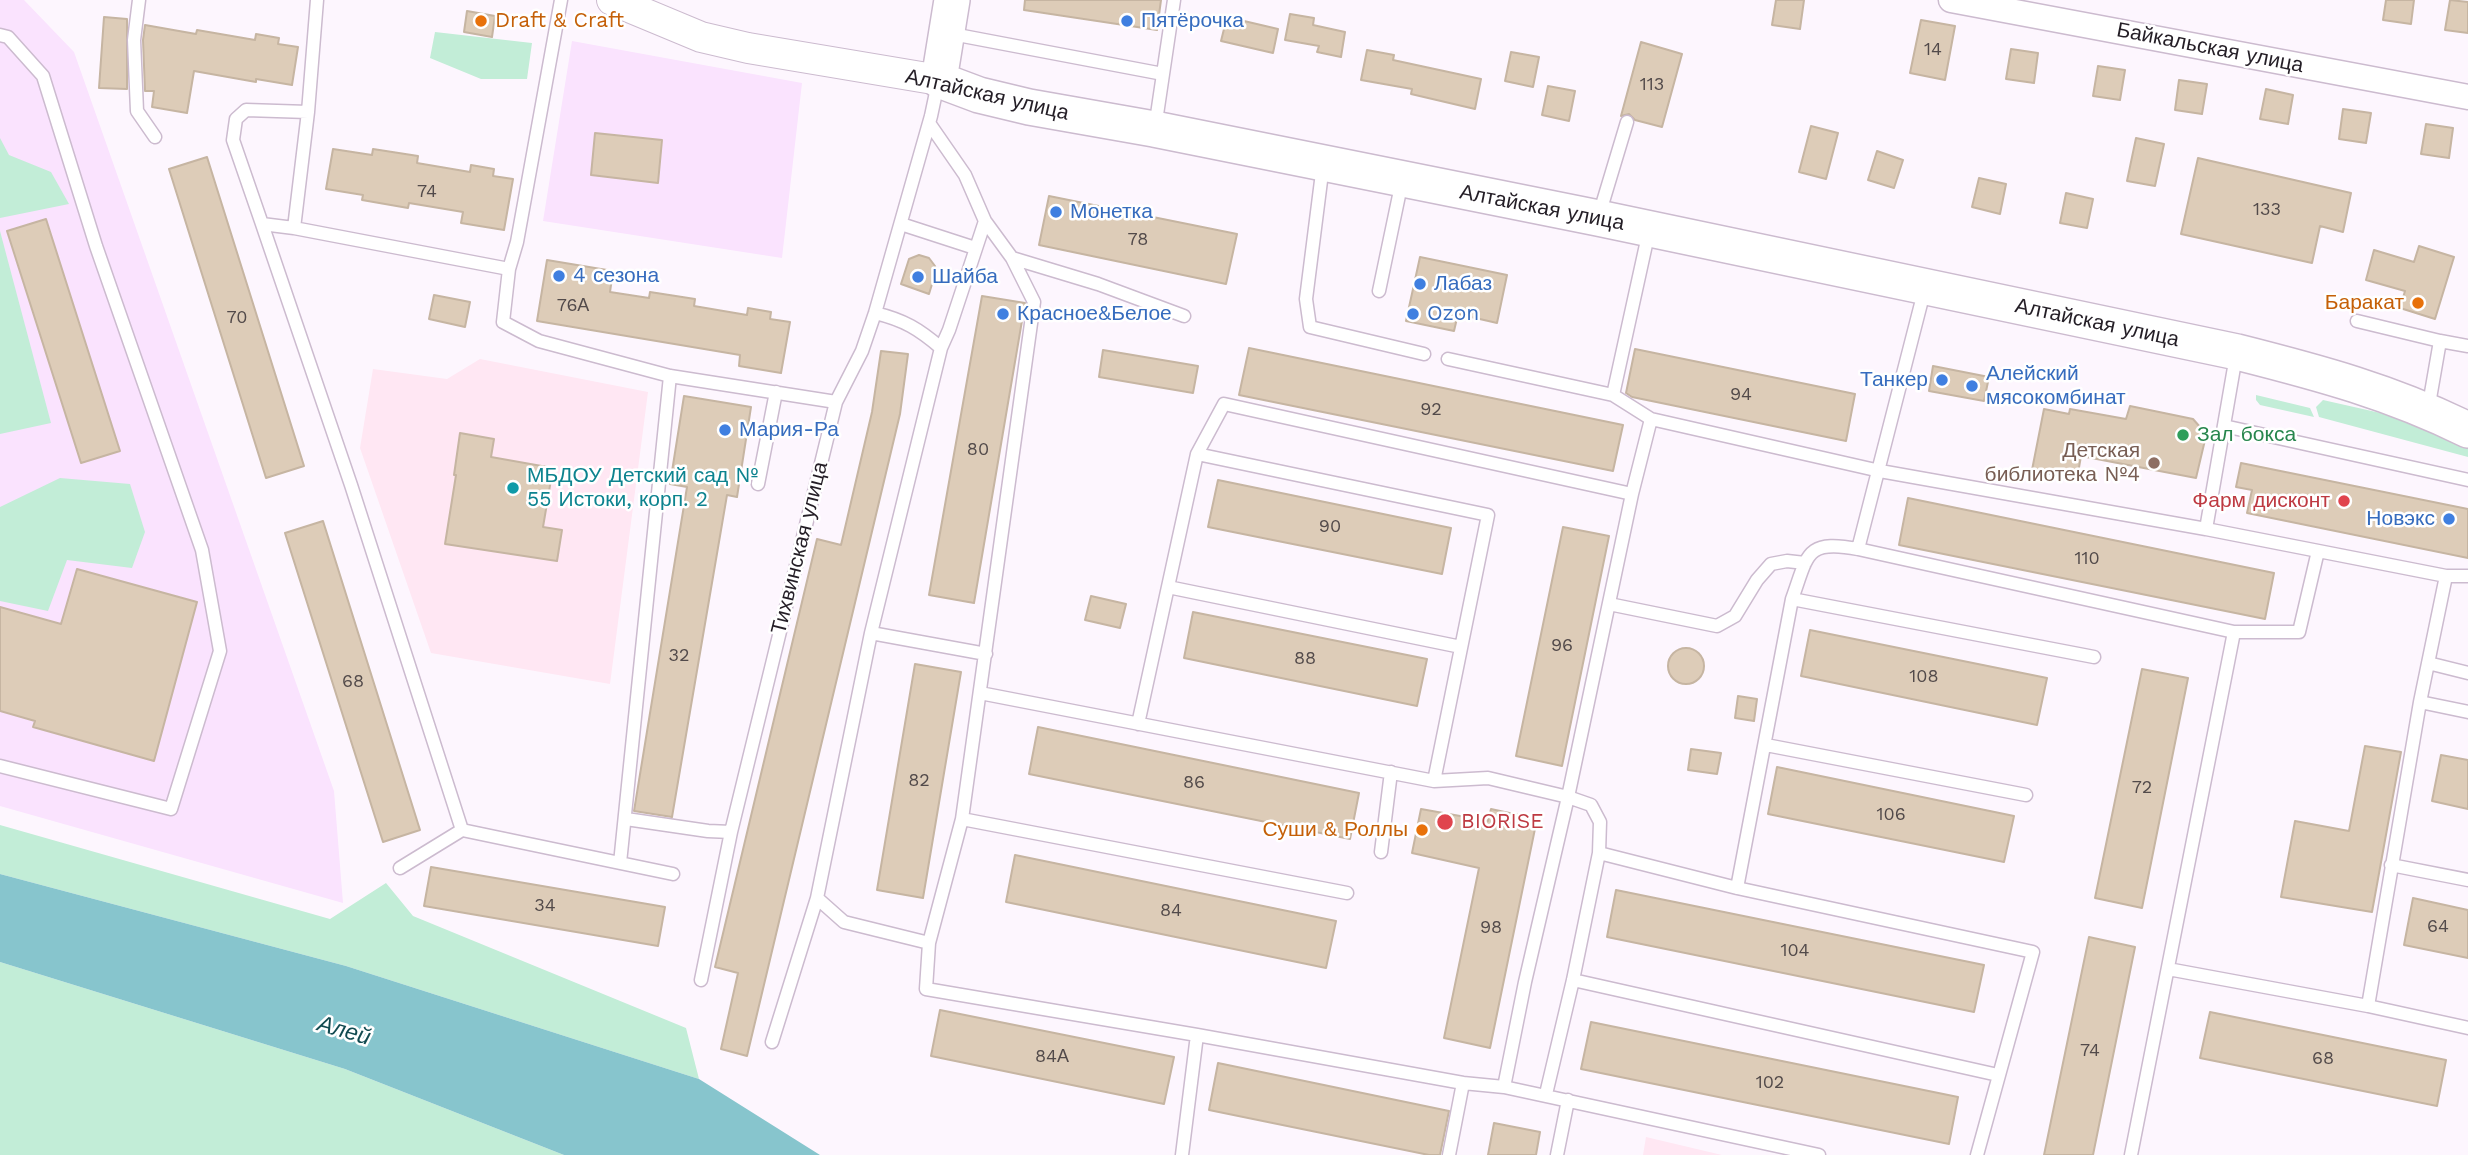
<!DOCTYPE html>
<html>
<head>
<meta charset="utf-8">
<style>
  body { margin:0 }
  canvas { display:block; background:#fdf6fe }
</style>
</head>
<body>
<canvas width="2468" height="1155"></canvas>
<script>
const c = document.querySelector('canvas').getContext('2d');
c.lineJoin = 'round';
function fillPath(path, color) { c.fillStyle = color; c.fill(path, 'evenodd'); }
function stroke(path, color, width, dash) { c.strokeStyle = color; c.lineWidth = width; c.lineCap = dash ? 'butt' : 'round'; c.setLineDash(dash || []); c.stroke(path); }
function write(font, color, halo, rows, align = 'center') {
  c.font = font + ' "Work Sans",sans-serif'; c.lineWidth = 5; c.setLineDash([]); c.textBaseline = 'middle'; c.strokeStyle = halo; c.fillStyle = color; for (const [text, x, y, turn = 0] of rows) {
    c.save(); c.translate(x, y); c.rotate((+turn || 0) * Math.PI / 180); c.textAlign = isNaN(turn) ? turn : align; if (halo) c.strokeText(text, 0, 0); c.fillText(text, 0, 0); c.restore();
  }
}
fillPath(new Path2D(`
  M 0,0 L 24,0 L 74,52 L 334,791 L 343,903 L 0,806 Z
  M 572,41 L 802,83 L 782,258 L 543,221 Z`), '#fae3fe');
fillPath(new Path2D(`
  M 480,359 L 648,392 L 610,684 L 431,653 L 360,448 L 373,369 L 447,379 Z
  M 1646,1137 L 1722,1155 L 1643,1155 Z`), '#ffe7f3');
fillPath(new Path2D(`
  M 435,32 L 532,43 L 527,79 L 481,79 L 430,58 Z
  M 0,138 L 9,155 L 51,172 L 69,204 L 0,218 Z
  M 0,231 L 51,423 L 0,434 Z
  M 2256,395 L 2310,408 L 2314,417 L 2260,405 L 2256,400 Z
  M 2323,400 L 2407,419 L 2439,432 L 2468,449 L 2468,457 L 2319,417 L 2316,407 Z
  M 60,478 L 130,484 L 145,532 L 132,568 L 67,560 L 48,611 L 0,601 L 0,507 Z
  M 0,825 L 330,919 L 386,883 L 413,916 L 686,1028 L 699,1079 L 346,966 L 0,874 Z
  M 0,962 L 345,1069 L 564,1155 L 0,1155 Z`), '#c2edd7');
fillPath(new Path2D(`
  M 0,874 L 346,966 L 699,1079 L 820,1155 L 564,1155 L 345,1069 L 0,962 Z`), '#87c5cd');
const building = new Path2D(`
  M 1025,0 L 1161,0 L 1157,30 L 1024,10 Z
  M 1776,0 L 1804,0 L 1800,29 L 1772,25 Z
  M 2386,0 L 2414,0 L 2411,24 L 2383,20 Z
  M 2450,0 L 2468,2 L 2468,33 L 2445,30 Z
  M 467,11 L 495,16 L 492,37 L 464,32 Z
  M 1290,14 L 1314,18 L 1313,25 L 1345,32 L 1341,57 L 1317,52 L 1319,46 L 1285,40 Z
  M 104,17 L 127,19 L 127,89 L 99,88 Z
  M 1227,17 L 1278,29 L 1273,53 L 1221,41 Z
  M 1921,20 L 1955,26 L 1945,80 L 1910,73 Z
  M 145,25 L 196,34 L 197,30 L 255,40 L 256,34 L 279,38 L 278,44 L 298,47 L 292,85 L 256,79 L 256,82 L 194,71 L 187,113 L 152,107 L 154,91 L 145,91 L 143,40 Z
  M 1641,42 L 1682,54 L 1662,127 L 1635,120 L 1629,114 L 1621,116 Z
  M 2011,49 L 2038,53 L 2034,83 L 2006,79 Z
  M 1367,50 L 1394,55 L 1393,60 L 1481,79 L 1475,109 L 1411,94 L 1412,89 L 1361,80 Z
  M 1511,52 L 1539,57 L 1533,87 L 1505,81 Z
  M 2098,66 L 2125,70 L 2120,100 L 2093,96 Z
  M 2179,80 L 2207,84 L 2202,114 L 2175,110 Z
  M 1548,86 L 1575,91 L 1569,121 L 1542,115 Z
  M 2266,89 L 2293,95 L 2288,124 L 2260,119 Z
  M 2343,109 L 2371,113 L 2366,143 L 2339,139 Z
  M 2426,124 L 2453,128 L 2449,158 L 2421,154 Z
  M 1811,126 L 1838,133 L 1826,179 L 1799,172 Z
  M 595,133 L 662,140 L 658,183 L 591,175 Z
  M 2136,138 L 2164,144 L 2155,186 L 2127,181 Z
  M 333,149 L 372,155 L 373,149 L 418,156 L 417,163 L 470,172 L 471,165 L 494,169 L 493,176 L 513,179 L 504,230 L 461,223 L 463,212 L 409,203 L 408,208 L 362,200 L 363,195 L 326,189 Z
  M 1877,151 L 1903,160 L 1894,188 L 1868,180 Z
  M 207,157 L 304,466 L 266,478 L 169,169 Z
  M 2198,158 L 2351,193 L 2343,232 L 2320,226 L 2312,263 L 2181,234 Z
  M 1979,178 L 2006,184 L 2000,214 L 1972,207 Z
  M 2066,193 L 2093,199 L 2087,228 L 2060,223 Z
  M 1049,196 L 1237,234 L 1226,284 L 1039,245 Z
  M 46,219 L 120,451 L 81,463 L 7,231 Z
  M 2419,246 L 2454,257 L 2435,319 L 2400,308 L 2405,291 L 2366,280 L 2374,250 L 2414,262 Z
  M 919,255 L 929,258 L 935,266 L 936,271 L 929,294 L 901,284 L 909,259 Z
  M 1420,257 L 1507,275 L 1497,323 L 1458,314 L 1454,331 L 1406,321 Z
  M 547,260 L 613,271 L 610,292 L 649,298 L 650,292 L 695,299 L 694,306 L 747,315 L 748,308 L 771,312 L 770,319 L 790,322 L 781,373 L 739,366 L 740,355 L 537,321 Z
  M 434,295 L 470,302 L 465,327 L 429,319 Z
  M 982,296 L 1025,303 L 974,603 L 929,595 Z
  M 1249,348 L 1623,425 L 1613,471 L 1239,395 Z
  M 1635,349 L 1855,394 L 1846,441 L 1632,397 L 1626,393 Z
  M 1103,350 L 1198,366 L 1193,393 L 1099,377 Z
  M 881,351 L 908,354 L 900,414 L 747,1056 L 721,1049 L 738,973 L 715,967 L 817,539 L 841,545 L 872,412 Z
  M 1933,366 L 1989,377 L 1984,401 L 1929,391 Z
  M 684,396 L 751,407 L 737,497 L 727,495 L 672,817 L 634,811 L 687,487 L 670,484 Z
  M 2130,406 L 2193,419 L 2200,427 L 2205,440 L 2196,478 L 2081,456 L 2077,479 L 2032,470 L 2044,409 L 2069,414 L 2070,409 L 2126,419 Z
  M 460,433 L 494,439 L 491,457 L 553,468 L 543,527 L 562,530 L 557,561 L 445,544 L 456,475 L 454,475 Z
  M 2241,463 L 2468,509 L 2468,558 L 2247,513 L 2252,490 L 2236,487 Z
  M 1218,480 L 1451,528 L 1442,574 L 1208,527 Z
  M 1908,498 L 2274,573 L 2265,619 L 1899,545 Z
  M 323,521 L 420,830 L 383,842 L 285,533 Z
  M 1563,527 L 1609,536 L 1562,766 L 1516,756 Z
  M 77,569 L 197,602 L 154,761 L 33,727 L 35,721 L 0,711 L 0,607 L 61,624 Z
  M 1091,596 L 1126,604 L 1120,628 L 1085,620 Z
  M 1193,612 L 1427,659 L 1417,706 L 1184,658 Z
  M 1810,630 L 2047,678 L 2037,725 L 1801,676 Z
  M1668 666a18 18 0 1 1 36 0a18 18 0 1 1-36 0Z
  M 915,664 L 961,672 L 923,898 L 877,890 Z
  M 2142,669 L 2188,678 L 2142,908 L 2095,898 Z
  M 1738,696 L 1757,699 L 1754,721 L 1735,718 Z
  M 1038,727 L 1359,793 L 1350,839 L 1029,774 Z
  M 2365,746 L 2401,752 L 2372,912 L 2281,897 L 2295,821 L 2349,831 Z
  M 1691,749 L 1721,753 L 1717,774 L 1688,770 Z
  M 2441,755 L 2468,760 L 2468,809 L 2432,801 Z
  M 1777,767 L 2014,816 L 2004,862 L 1768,814 Z
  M 1421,809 L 1488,821 L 1491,809 L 1537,819 L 1490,1048 L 1444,1038 L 1479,868 L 1412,853 Z
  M 1015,855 L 1336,921 L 1326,968 L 1006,902 Z
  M 431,867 L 665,907 L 658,946 L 424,906 Z
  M 1616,890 L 1984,965 L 1974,1012 L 1607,937 Z
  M 2413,898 L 2468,910 L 2468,958 L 2404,945 Z
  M 2089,937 L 2135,947 L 2093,1155 L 2044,1155 Z
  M 940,1010 L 1174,1057 L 1164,1104 L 931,1056 Z
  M 2210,1012 L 2446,1060 L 2437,1106 L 2200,1058 Z
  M 1591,1022 L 1958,1097 L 1949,1144 L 1581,1069 Z
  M 1218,1063 L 1449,1111 L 1440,1155 L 1429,1155 L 1209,1110 Z
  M 1494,1123 L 1540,1132 L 1536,1155 L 1488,1155 Z`);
fillPath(building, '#ddccb8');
stroke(building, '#c6b5a2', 2);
const service = new Path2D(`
  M 139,0 L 134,40 L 137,111 L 155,137
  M 947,33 L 1163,74
  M 0,35 L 8,37 L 43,76 L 96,246 L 202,550 L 220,651 L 171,809 L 0,766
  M 929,123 L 965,175 L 985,221 L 1012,258 L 1034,302 L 962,819 L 929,943 L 926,989 L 1197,1035 L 1463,1083 L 1504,1087 L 1525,982 L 1568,797 L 1632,494
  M 1155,128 L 1174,0
  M 1323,165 L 1306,299 L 1310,327 L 1424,354
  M 1599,215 L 1627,122
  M 262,224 L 233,140 L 236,119 L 246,110 L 308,112
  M 901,224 L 975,248
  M 294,228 L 308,112 L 317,0
  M 1012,258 L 1098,284 L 1184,316
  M 509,269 L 517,242 L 561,0
  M 1379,291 L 1402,181
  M 875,313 C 904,320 919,329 941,348
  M 2357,321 L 2440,341 L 2428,410
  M 2440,341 L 2468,346
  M 1448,359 L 1613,395 L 1651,419 L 1880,471 L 2206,529 L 2236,356
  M 1613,395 L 1649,231
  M 2224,426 L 2468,480
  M 758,484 L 776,392
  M 2206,529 L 2446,576
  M 1858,549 L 2234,632 L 2299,632 L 2318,551
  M 1168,587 L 1461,647
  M 1792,599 L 2094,657
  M 1609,604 L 1717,626 L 1735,616 L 1757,580 L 1771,564 L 1787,561 L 1805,563
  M 871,633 L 986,654
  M 2428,663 L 2468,673
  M 980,693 L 1434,781
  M 2420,702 L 2468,712
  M 1138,724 L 1197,454
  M 1766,745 L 2026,795
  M 626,819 L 708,831 L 731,832
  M 962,819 L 1347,893
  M 462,830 L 351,485 L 262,224 L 294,228 L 509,269 L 503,322 L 539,341 L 670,376 L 836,402
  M 1381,852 L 1391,772
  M 1599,853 L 1737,888 L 2033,952 L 1977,1155
  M 620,863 L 673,874
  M 2391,865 L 2468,880
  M 400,868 L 462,830 L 620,863 L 670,376
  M 1737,888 L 1792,599 C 1808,555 1805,539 1858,549 L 1925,288
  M 929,943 L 844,922 L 817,898 L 871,633 L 941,348 L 949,330 L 985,221
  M 2168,969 L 2368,1006 L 2420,702 L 2446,576 L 2468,576
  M 701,980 L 731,832 L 836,402 L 862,351 L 875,313 L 931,116 L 938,83
  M 1573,980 L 1998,1075
  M 2368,1006 L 2468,1028
  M 772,1042 L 817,898
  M 1504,1087 L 1819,1155
  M 1546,1094 L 1573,980 L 1599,853 L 1600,822 L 1591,805 L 1568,797 L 1488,778 L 1434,781 L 1488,515 L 1197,454 L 1224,404 L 1632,494 L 1651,419
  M 1182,1155 L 1197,1035
  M 1449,1155 L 1463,1083
  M 1557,1155 L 1568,1100
  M 2131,1155 L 2234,632`);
const minor = new Path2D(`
  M 1951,0 L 2468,97`);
const tertiary = new Path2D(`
  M 612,0 L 701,37 L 748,48 L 939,80`);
const secondary = new Path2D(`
  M 952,0 L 939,80 L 979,95 L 1029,107 L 1154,129 L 1598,218 L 2237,352 C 2320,373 2391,392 2468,430`);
stroke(service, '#ccbbcf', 15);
stroke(minor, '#ccbbcf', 27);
stroke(tertiary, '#ccbbcf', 32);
stroke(secondary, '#ccbbcf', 38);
stroke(service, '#fff', 12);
stroke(minor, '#fff', 24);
stroke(tertiary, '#fff', 30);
stroke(secondary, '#fff', 35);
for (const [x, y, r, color] of [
  [481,21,7,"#e8710a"],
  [1127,21,7,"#3f7fe0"],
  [1056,212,7,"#3f7fe0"],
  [559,276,7,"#3f7fe0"],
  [918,277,7,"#3f7fe0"],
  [1420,284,7,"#3f7fe0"],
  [2418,303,7,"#e8710a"],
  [1003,314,7,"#3f7fe0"],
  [1413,314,7,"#3f7fe0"],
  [1942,380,7,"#3f7fe0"],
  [1972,386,7,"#3f7fe0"],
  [725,430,7,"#3f7fe0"],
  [2183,435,7,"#2e9e5b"],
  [2154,463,7,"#8d6e63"],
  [513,488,7,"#0f9aa8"],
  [2344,501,7,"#e0444e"],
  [2449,519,7,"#3f7fe0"],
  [1445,822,9,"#e0444e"],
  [1422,830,7,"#e8710a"]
]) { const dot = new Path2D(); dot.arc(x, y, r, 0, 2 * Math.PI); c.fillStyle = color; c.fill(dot); stroke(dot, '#fff', 2.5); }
write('18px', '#524a4a', null, [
  ["14",1933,50],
  ["113",1652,85],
  ["74",427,192],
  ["133",2267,210],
  ["78",1138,240],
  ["76А",573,306],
  ["70",237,318],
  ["94",1741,395],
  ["92",1431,410],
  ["80",978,450],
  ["90",1330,527],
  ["110",2087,559],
  ["96",1562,646],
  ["32",679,656],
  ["88",1305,659],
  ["108",1924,677],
  ["68",353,682],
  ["82",919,781],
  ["86",1194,783],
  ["72",2142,788],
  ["106",1891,815],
  ["34",545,906],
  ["84",1171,911],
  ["64",2438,927],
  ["98",1491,928],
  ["104",1795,951],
  ["74",2090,1051],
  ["84А",1052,1057],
  ["68",2323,1059],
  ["102",1770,1083]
]);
write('21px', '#c56008', '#fff', [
  ["Draft & Craft",495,21,"left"],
  ["Баракат",2404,303],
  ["Суши & Роллы",1408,830]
], 'right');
write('21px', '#366cbe', '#fff', [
  ["Пятёрочка",1141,21],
  ["Монетка",1070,212],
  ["4 сезона",573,276],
  ["Шайба",932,277],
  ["Лабаз",1434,284],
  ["Красное&Белое",1017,314],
  ["Ozon",1427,314],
  ["Алейский",1986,374],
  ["мясокомбинат",1986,398],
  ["Танкер",1928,380,"right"],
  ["Мария-Ра",739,430],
  ["Новэкс",2435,519,"right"]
], 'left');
write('21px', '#241e26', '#fff', [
  ["Байкальская улица",2210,48,11],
  ["Алтайская улица",987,95,13],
  ["Алтайская улица",1542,208,11],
  ["Алтайская улица",2097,323,12],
  ["Тихвинская улица",800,548,-76]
]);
write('21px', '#27864d', '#fff', [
  ["Зал бокса",2197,435]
], 'left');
write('21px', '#785e54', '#fff', [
  ["Детская",2140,451],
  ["библиотека №4",2140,475]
], 'right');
write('21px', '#0d838f', '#fff', [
  ["МБДОУ Детский сад №",527,476],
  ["55 Истоки, корп. 2",527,500]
], 'left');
write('21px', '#be3a42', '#fff', [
  ["Фарм дисконт",2330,501],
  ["BIORISE",1461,822,"left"]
], 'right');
write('italic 23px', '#114a50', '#fff', [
  ["Алей",344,1031,16]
]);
</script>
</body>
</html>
